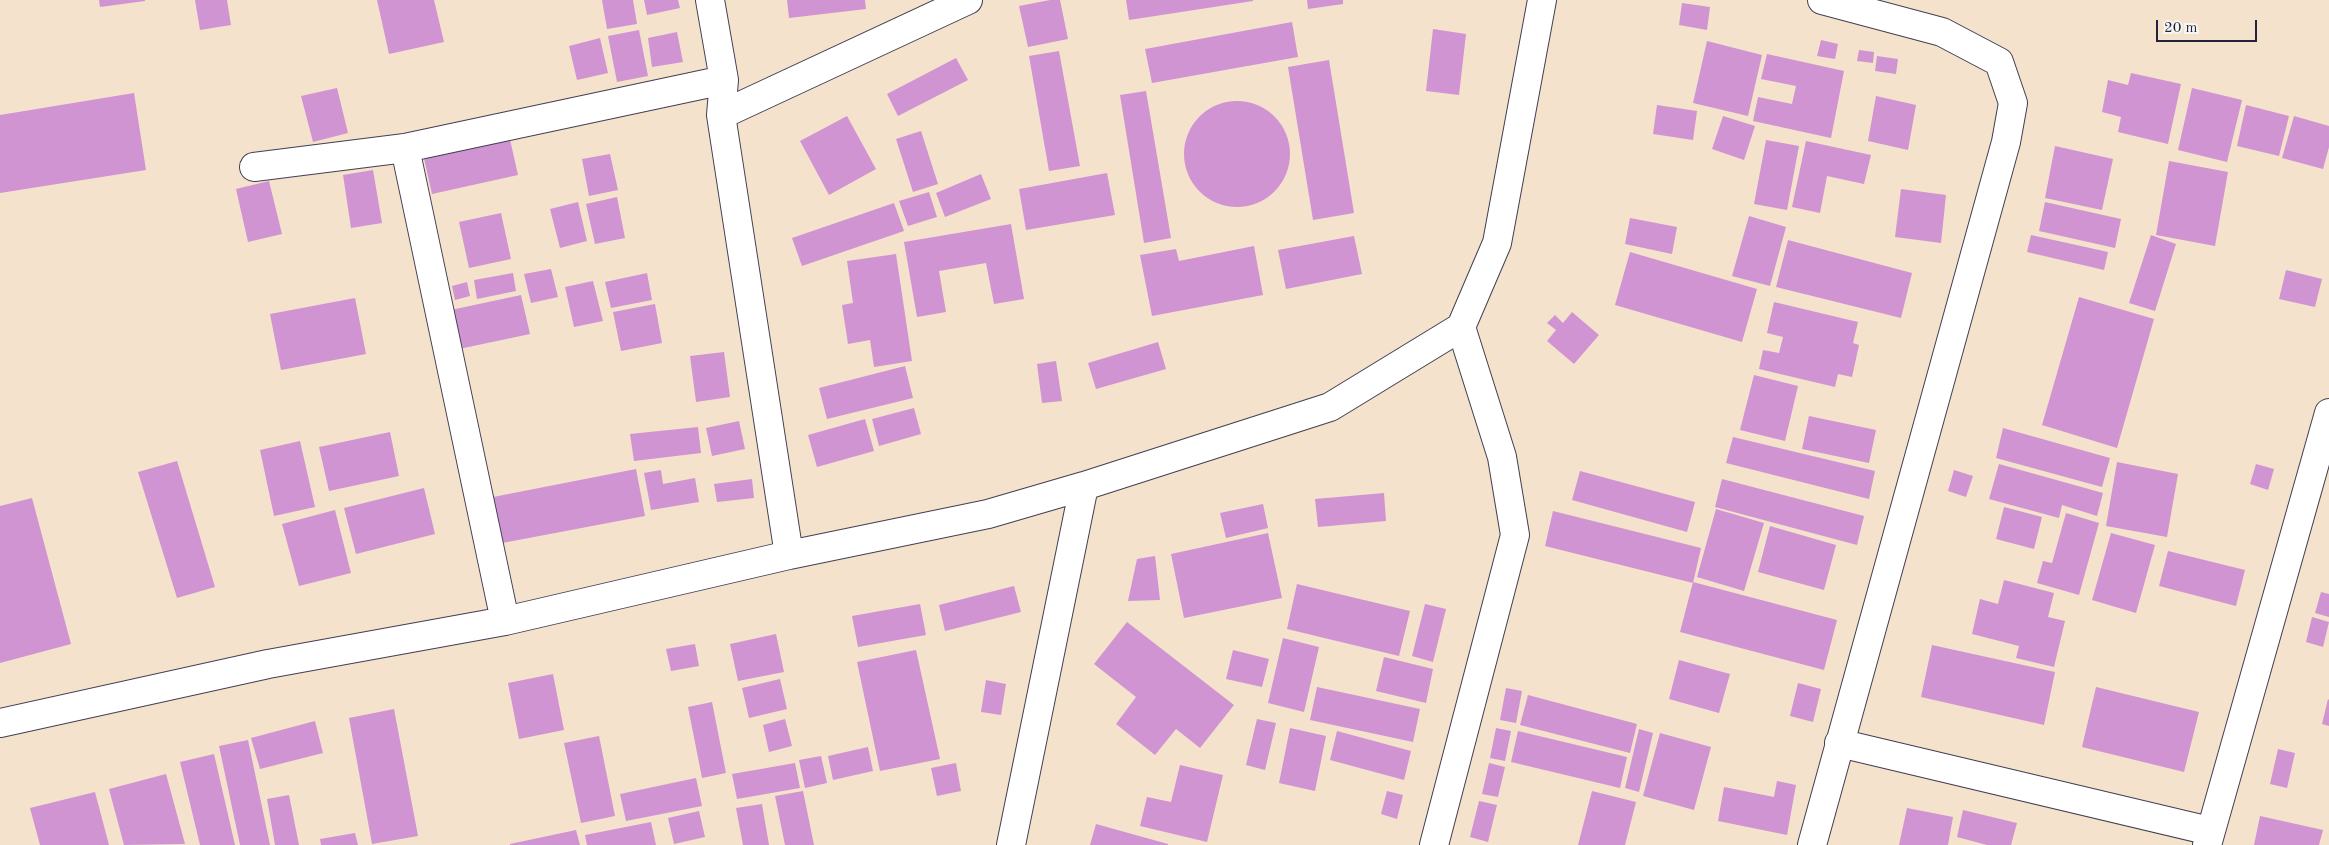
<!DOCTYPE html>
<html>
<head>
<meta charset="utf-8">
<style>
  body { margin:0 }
  #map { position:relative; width:2329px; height:845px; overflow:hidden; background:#f4e2cc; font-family:"Old Standard TT",serif }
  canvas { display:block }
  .scale { position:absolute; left:2156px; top:20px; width:101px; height:22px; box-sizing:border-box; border:2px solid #22223b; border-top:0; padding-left:6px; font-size:15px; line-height:18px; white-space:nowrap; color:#22223b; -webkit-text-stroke:4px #f6f6f2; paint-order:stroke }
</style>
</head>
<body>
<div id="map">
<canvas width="2329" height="845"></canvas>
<div class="scale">20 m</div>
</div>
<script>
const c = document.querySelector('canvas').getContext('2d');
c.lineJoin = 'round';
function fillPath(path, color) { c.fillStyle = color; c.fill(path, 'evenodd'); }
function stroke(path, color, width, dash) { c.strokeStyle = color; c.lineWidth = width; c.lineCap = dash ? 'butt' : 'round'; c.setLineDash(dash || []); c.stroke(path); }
fillPath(new Path2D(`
  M 99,0 L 145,0 L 145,1 L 100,7 Z
  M 195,0 L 227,0 L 231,25 L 200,30 Z
  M 377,0 L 434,0 L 444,42 L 389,54 Z
  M 602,0 L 633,0 L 637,24 L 607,29 Z
  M 644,0 L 678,0 L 680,8 L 647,15 Z
  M 787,0 L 865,0 L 866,9 L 789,18 Z
  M 1050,0 L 1060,0 L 1068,39 L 1028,47 L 1019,6 Z
  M 1126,0 L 1253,0 L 1253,1 L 1129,20 Z
  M 1307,0 L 1343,0 L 1343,4 L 1308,9 Z
  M 1682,3 L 1710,7 L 1707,30 L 1679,25 Z
  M 1292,22 L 1298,57 L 1152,83 L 1145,49 Z
  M 1433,29 L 1466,34 L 1459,95 L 1426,91 Z
  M 639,30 L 648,76 L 617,82 L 608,36 Z
  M 677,32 L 683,62 L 652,67 L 648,38 Z
  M 600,38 L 608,73 L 577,80 L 569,46 Z
  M 1821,40 L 1838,44 L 1835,59 L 1817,56 Z
  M 1707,41 L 1762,55 L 1748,116 L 1693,103 Z
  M 1859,50 L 1874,52 L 1873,63 L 1857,61 Z
  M 1059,51 L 1080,166 L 1049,171 L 1029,56 Z
  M 1767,54 L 1844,71 L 1831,138 L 1753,121 L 1758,97 L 1792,104 L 1796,86 L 1761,79 Z
  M 1877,56 L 1898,59 L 1896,74 L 1875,71 Z
  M 956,58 L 968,80 L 898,116 L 887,94 Z
  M 1329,60 L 1354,213 L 1313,220 L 1288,67 Z
  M 2131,73 L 2181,84 L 2168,144 L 2118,132 L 2121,117 L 2102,112 L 2108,80 L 2128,85 Z
  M 337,88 L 348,133 L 313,142 L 301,96 Z
  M 2192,88 L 2242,100 L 2227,162 L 2178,150 Z
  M 1146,91 L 1171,238 L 1144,243 L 1120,95 Z
  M 134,93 L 146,170 L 0,193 L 0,115 Z
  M 1876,96 L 1916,105 L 1908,150 L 1868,141 Z
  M1184 154a53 53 0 1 1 106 0a53 53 0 1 1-106 0Z
  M 1657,105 L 1697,111 L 1693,140 L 1653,134 Z
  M 2246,105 L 2289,116 L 2279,156 L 2237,146 Z
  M 847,116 L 876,169 L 829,195 L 800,141 Z
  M 1723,116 L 1755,126 L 1744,160 L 1712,149 Z
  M 2294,116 L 2329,126 L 2329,147 L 2323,169 L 2282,158 Z
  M 921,131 L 938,184 L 913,192 L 896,139 Z
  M 509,135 L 518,175 L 432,194 L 423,154 Z
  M 1766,140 L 1799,146 L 1787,210 L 1754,204 Z
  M 1806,141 L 1871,155 L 1864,184 L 1827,176 L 1820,213 L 1792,207 Z
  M 2055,146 L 2113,159 L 2102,210 L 2045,198 Z
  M 610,154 L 618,190 L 589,196 L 582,159 Z
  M 2169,161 L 2228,172 L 2215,246 L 2156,235 Z
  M 373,170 L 382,223 L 351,228 L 343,175 Z
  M 1107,173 L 1115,215 L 1026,230 L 1019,189 Z
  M 981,174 L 991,199 L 945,217 L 936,193 Z
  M 269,181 L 282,234 L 248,242 L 236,189 Z
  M 1901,189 L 1946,195 L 1941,243 L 1895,237 Z
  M 929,192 L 937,217 L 908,226 L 899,201 Z
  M 617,197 L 625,238 L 595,244 L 586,204 Z
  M 578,202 L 587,241 L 560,248 L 550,209 Z
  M 2045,202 L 2121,219 L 2115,248 L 2039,231 Z
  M 894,203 L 904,231 L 802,266 L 792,238 Z
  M 501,213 L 511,259 L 469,268 L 459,222 Z
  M 1749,216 L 1786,227 L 1770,286 L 1732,276 Z
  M 1630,218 L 1677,227 L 1672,254 L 1625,244 Z
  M 1011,224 L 1024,299 L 994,304 L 986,263 L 939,271 L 946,312 L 917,317 L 904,242 Z
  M 2031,235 L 2108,252 L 2104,270 L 2027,252 Z
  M 2151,235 L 2176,244 L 2155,311 L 2129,303 Z
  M 1354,236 L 1362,274 L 1286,289 L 1278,250 Z
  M 1788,240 L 1912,273 L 1901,318 L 1776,287 Z
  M 1254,246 L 1263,295 L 1152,316 L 1140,255 L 1176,249 L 1179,261 Z
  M 1630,252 L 1757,289 L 1742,342 L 1615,305 Z
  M 896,254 L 912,361 L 874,367 L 870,340 L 848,344 L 842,305 L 853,303 L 847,261 Z
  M 551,269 L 558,297 L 531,303 L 524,274 Z
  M 2286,270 L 2322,279 L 2315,307 L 2279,299 Z
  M 513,273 L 516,291 L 477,299 L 474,280 Z
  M 647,273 L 652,300 L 611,308 L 605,282 Z
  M 593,281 L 603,321 L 574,327 L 565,287 Z
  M 467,282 L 470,296 L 455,300 L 452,286 Z
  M 521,295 L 530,334 L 459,349 L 451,310 Z
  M 2079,297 L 2154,319 L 2117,448 L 2042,425 Z
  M 355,298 L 366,354 L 281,370 L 270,314 Z
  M 1774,302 L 1858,322 L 1853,343 L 1859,345 L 1852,377 L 1838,374 L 1835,387 L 1759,369 L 1763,350 L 1779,353 L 1783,337 L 1767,333 Z
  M 655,304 L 662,343 L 621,351 L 613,312 Z
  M 1572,312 L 1599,335 L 1574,364 L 1547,341 L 1556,330 L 1547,323 L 1555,315 L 1563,323 Z
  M 1158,342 L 1166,369 L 1096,389 L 1088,363 Z
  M 724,352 L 730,397 L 696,402 L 690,356 Z
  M 1056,361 L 1062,401 L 1042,403 L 1037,364 Z
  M 905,366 L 913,398 L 827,419 L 819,388 Z
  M 1754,375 L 1798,386 L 1785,441 L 1740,430 Z
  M 914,408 L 921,434 L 879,446 L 872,419 Z
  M 1809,416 L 1876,430 L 1869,463 L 1802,449 Z
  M 865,419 L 874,451 L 817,467 L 808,435 Z
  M 739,421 L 745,449 L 712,456 L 706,428 Z
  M 698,427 L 701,453 L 634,461 L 630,434 Z
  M 2003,428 L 2110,458 L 2102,487 L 1996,458 Z
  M 390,432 L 399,476 L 329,491 L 319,447 Z
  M 1733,437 L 1875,471 L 1869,499 L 1726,463 Z
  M 300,441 L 315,507 L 274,516 L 260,450 Z
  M 177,461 L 215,587 L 177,598 L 138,472 Z
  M 2117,462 L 2178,474 L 2167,537 L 2106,526 Z
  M 1999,464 L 2103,493 L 2097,516 L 2062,505 L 2059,518 L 1989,499 Z
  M 2256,464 L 2274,469 L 2268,490 L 2250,484 Z
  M 636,469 L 645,516 L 497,544 L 488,498 Z
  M 661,470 L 663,484 L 695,478 L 699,502 L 651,510 L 644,473 Z
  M 1954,470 L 1973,476 L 1966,497 L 1948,491 Z
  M 1580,471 L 1695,502 L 1687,532 L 1572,500 Z
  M 752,479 L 754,498 L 717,502 L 714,484 Z
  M 1722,479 L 1864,516 L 1857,545 L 1715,507 Z
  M 424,488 L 435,534 L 356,554 L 344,508 Z
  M 1384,493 L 1386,521 L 1318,527 L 1315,499 Z
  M 32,498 L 71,644 L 0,663 L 0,506 Z
  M 1263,504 L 1268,528 L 1226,538 L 1220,513 Z
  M 2004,507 L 2042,517 L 2034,549 L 1996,539 Z
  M 1716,509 L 1764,523 L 1744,591 L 1697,577 Z
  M 335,510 L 351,573 L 299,586 L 282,524 Z
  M 1553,511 L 1701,548 L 1693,583 L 1545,546 Z
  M 2066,513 L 2099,523 L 2079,595 L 2037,583 L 2043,561 L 2052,563 Z
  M 1770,526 L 1836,545 L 1824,590 L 1758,572 Z
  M 1268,533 L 1282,598 L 1184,618 L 1171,554 Z
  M 2111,533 L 2155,545 L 2136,613 L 2092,600 Z
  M 2168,551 L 2245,570 L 2236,606 L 2159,586 Z
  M 1155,556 L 1160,600 L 1128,601 L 1137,559 Z
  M 2004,580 L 2054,593 L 2048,617 L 2065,621 L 2054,667 L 2016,658 L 2019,646 L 1972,634 L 1980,599 L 1998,604 Z
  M 1693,582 L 1837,620 L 1824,670 L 1680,632 Z
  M 1297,584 L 1410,611 L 1399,656 L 1287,629 Z
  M 1014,586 L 1021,612 L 945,631 L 939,605 Z
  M 2321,592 L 2329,594 L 2329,617 L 2315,613 Z
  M 920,604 L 926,635 L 858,647 L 852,616 Z
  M 1425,604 L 1446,609 L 1433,662 L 1412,656 Z
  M 2312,617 L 2329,622 L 2323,647 L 2306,642 Z
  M 1127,622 L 1234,705 L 1200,748 L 1176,729 L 1155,755 L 1116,724 L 1136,697 L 1094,664 Z
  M 776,634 L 784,672 L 738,681 L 730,644 Z
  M 1283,638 L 1319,647 L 1304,712 L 1268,703 Z
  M 695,644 L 699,666 L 671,671 L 666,649 Z
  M 1932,645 L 2055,672 L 2044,725 L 1921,697 Z
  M 916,650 L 940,759 L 880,771 L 857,662 Z
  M 1233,650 L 1269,659 L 1262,687 L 1226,679 Z
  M 1384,657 L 1433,669 L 1426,703 L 1376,691 Z
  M 1679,660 L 1730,674 L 1719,713 L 1669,699 Z
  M 553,674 L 564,730 L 519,739 L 508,683 Z
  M 780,679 L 787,709 L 749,718 L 742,688 Z
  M 986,680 L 1006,684 L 1001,715 L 981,712 Z
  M 1798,683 L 1821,689 L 1813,722 L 1790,716 Z
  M 1317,687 L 1420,709 L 1413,742 L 1310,720 Z
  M 2096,687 L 2199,712 L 2184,772 L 2082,747 Z
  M 1506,688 L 1522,691 L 1516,723 L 1500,720 Z
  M 1528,695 L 1637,724 L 1630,753 L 1520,725 Z
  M 2328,699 L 2329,700 L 2329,726 L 2322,724 Z
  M 712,702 L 726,773 L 702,778 L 688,707 Z
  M 394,709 L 418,836 L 372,844 L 349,718 Z
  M 785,719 L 792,746 L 769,752 L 763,725 Z
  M 1257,719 L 1276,723 L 1265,770 L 1246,765 Z
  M 315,721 L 323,753 L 260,769 L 251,738 Z
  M 1290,728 L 1326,736 L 1315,791 L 1279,783 Z
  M 1496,728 L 1511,731 L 1505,761 L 1490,758 Z
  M 1639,729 L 1653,733 L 1639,792 L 1625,788 Z
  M 1337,731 L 1411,751 L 1404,780 L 1330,760 Z
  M 1518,731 L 1627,757 L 1620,788 L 1511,762 Z
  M 1660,733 L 1711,747 L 1694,810 L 1643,796 Z
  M 599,736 L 615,816 L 581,823 L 564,743 Z
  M 248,740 L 270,845 L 240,845 L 219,746 Z
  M 868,747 L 873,771 L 833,780 L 828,756 Z
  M 2278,749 L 2295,753 L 2287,788 L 2270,784 Z
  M 214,754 L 235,845 L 200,845 L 180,762 Z
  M 821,756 L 827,783 L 805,788 L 799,760 Z
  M 795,763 L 800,788 L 737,799 L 732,774 Z
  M 956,763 L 961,791 L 937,796 L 931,768 Z
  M 1489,763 L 1505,767 L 1498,797 L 1482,794 Z
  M 1180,765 L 1223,775 L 1207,842 L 1140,826 L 1147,797 L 1171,802 Z
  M 166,774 L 185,844 L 124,845 L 109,789 Z
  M 696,778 L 702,806 L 626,821 L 620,794 Z
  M 1777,781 L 1796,785 L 1787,835 L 1718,821 L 1724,787 L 1774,797 Z
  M 803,791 L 814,845 L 785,845 L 775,796 Z
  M 1387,791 L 1403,795 L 1397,819 L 1381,814 Z
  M 1592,791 L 1636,802 L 1625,845 L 1578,845 Z
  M 95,792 L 109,845 L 40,845 L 30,808 Z
  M 289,795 L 299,845 L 275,845 L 267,799 Z
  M 1479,801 L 1497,805 L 1488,842 L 1470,837 Z
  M 762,804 L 769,845 L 743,845 L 736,808 Z
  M 1907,808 L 1953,817 L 1948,845 L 1899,845 Z
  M 1963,810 L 2017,823 L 2011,845 L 1987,845 L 1957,837 Z
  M 699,811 L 705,837 L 674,844 L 668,818 Z
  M 2260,816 L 2323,830 L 2319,845 L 2254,845 Z
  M 651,822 L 656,845 L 587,845 L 585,835 Z
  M 1096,824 L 1168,844 L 1168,845 L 1090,845 Z
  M 576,830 L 580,845 L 510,845 L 510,844 Z
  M 355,833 L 358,845 L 321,845 L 320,839 Z`), '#d094d3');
const minor = new Path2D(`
  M 710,0 L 724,80 L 721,115 L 789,555
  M 721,115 L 968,0
  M 405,148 L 505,621
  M 254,167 L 405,148 L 724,80
  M 0,723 L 268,664 L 505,621 L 789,555 L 988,514 L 1084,486 L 1330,407 L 1461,327 L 1497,243 L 1542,0
  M 1839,743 L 2210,831
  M 1011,845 L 1084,486
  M 1434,845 L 1515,535 L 1502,457 L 1461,327
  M 1812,845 L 2006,142 L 2013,103 L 1999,62 L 1942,32 L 1822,0
  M 2207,845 L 2329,413`);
stroke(minor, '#423f51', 30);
stroke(minor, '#fff', 28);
</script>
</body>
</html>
